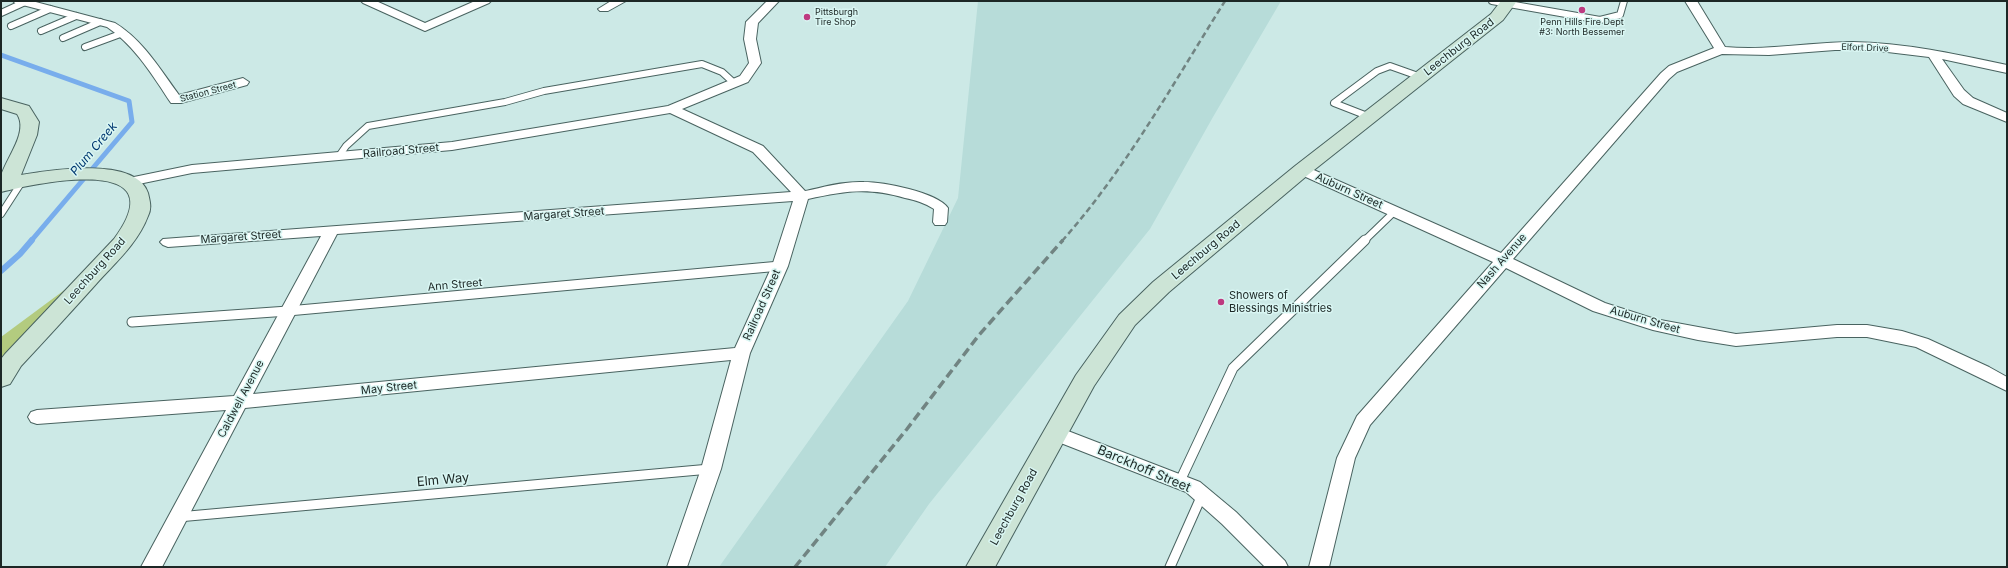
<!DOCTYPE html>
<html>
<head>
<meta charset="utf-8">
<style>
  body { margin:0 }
  #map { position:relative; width:2008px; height:568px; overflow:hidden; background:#cce9e6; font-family:Inter,sans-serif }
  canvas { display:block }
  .frame { position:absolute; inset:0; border:2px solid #1c2725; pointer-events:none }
</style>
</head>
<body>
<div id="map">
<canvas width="2008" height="568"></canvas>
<div class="frame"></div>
</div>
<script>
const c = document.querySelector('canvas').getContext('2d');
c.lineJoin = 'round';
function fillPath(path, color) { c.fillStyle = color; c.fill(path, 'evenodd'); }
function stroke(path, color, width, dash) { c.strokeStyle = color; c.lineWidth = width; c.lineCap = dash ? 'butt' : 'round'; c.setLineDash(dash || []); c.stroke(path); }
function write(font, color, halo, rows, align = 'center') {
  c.font = font + ' Inter,sans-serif'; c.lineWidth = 3; c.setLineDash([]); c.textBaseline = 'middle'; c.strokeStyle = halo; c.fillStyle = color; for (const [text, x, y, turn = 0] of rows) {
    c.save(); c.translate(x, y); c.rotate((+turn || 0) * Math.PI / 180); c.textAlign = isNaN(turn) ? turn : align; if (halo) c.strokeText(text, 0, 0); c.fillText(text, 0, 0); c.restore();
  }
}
fillPath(new Path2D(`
  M 978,1 L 1281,1 L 1213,117 L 1150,229 L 929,504 L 885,567 L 719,567 L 908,301 L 958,198 Z`), '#b7dcd9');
fillPath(new Path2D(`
  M 109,257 L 1,383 L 1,337 Z`), '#b3cb7f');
stroke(new Path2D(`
  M 1,55 L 129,101 L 132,122 L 31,241`), '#78adec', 5);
stroke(new Path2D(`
  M 1,271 L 20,254 L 32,240`), '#78adec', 6);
const laneFar1 = new Path2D(`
  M 1492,1 L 1600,20 L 1620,15 L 1624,1
  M 1,13 L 25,2
  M 11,26 L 50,9
  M 41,31 L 76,16
  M 63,38 L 100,22
  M 85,47 L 123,33
  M 1370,117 L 1334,103 L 1377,71 L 1390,66 L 1421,77
  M 339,156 L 346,146 L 368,126 L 505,102 L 544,91 L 702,64 L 722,72 L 734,83
  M 1,214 L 23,180
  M 1364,241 L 1394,212`);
const lane = new Path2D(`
  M 132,322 L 288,311 L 780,266
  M 1180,481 L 1233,368 L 1365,240
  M 178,517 L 710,469
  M 1170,567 L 1202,495`);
const street = new Path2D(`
  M 13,1 L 32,1 L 115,23 C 143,40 160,69 179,95 L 243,78 L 249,82 L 247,85 L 181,103 L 171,103 C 153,76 135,46 107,27 L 15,3 Z
  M 361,1 L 376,1 L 425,23 L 475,1 L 491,1 L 489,3 L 425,31 L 363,3 Z
  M 611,1 L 626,1 L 608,11 L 600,11 L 598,9 Z
  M 767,1 L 779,1 L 758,23 L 756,39 L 761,63 L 748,82 L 682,109 L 763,146 L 805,191 C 824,187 844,181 864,182 C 883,182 937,192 948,208 L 947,222 L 945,225 L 935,225 L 933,222 L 934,209 C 925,203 915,200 905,198 C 868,187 845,191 808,199 L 788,266 L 750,353 L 721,469 L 687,567 L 667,567 L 701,469 L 731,360 L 245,408 L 162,567 L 141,567 L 226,410 L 37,424 L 31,422 L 28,417 L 31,412 L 37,410 L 234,396 L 321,236 L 168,247 L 163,245 L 160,242 L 163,239 L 791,192 L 753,152 L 670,113 L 452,150 L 192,173 L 129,186 L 124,185 L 122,182 L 124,179 L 129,178 L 192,165 L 452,142 L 668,106 L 740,76 L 749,63 L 744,39 L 746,22 ZM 793,201 L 772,266 L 735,348 L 253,394 L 337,234 Z
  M 1685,1 L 1697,1 L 1725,47 C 1768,51 1810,42 1853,42 C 1905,43 1956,54 2007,65 L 2007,73 L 1942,59 L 1964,90 L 1973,98 L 2007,113 L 2007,122 L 1963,104 L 1954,96 L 1929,57 L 1871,50 L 1835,50 L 1769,55 L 1722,54 L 1677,72 L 1669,79 L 1513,259 L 1605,303 L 1655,319 L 1736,334 L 1837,325 L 1867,325 L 1902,331 L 1928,339 L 1989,367 L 2007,377 L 2007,391 L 1916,347 L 1867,337 L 1837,337 L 1736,346 L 1698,340 L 1653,330 L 1593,311 L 1506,268 L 1370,425 L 1355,458 L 1329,567 L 1309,567 L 1337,458 L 1357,416 L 1493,262 L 1297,173 L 1295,170 L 1297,167 L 1307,167 L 1501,253 L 1661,73 L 1669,66 L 1714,48 Z
  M 1055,426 L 1200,482 L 1236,512 L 1285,561 L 1288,567 L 1265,567 L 1222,524 L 1186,492 L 1048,438 L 1046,433 L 1048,428 Z`);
const secondary = new Path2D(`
  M 1501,1 L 1517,1 L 1503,20 L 1309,174 L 1169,292 L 1135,325 L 1094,386 L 995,567 L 966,567 L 1076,375 L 1119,315 L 1153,282 L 1295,166 L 1491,14 Z
  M 1,98 L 29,106 L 39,122 L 37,135 L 21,175 C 50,170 136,156 148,193 C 150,202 152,208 148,216 C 138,243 115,263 97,283 C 72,311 47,338 21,366 L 10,384 L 1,387 L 1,359 L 5,354 L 114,239 C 177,154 41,182 1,192 C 1,187 0,181 1,176 C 6,158 29,132 17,114 L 1,109 Z`);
stroke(laneFar1, '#496360', 8);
stroke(lane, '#496360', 11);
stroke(street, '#496360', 2);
stroke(secondary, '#496360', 2);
stroke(laneFar1, '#fff', 6);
stroke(lane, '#fff', 9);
fillPath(street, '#fff');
fillPath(secondary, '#cce4d6');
stroke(new Path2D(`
  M 1062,241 C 1126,169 1174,82 1225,1`), '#718482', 2.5, [6, 3.5]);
stroke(new Path2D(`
  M 795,567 L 907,429 L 979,335 L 1063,240`), '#718482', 3.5, [9, 4.5]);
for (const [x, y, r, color] of [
  [1582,10,4,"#be3a80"],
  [807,17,4,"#be3a80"],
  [1221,302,4,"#be3a80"]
]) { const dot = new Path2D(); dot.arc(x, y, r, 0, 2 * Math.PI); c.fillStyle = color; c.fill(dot); stroke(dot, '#d9f6f3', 1.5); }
write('9px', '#1c2725', '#d9f6f3', [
  ["Pittsburgh",815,12],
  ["Tire Shop",815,22],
  ["Penn Hills Fire Dept",1582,22,"center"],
  ["#3: North Bessemer",1582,32,"center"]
], 'left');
write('9px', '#1c2725', '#d9f6f3', [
  ["Elfort Drive",1865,48,2],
  ["Station Street",208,92,-15]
]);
write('11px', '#1c2725', '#d9f6f3', [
  ["Leechburg Road",1459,47,-38],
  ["Railroad Street",401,151,-5],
  ["Auburn Street",1349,191,24],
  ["Margaret Street",564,214,-4],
  ["Margaret Street",241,237,-4],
  ["Leechburg Road",1206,250,-40],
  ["Nash Avenue",1502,261,-49],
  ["Leechburg Road",95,271,-48],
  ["Ann Street",455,285,-5],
  ["Railroad Street",762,305,-66],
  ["Auburn Street",1645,320,16],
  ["May Street",389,388,-6],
  ["Caldwell Avenue",241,399,-62],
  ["Leechburg Road",1014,507,-61]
]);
write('11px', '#1c2725', '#d9f6f3', [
  ["Showers of",1229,296],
  ["Blessings Ministries",1229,309]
], 'left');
write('italic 12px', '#003870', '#d9f6f3', [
  ["Plum Creek",94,149,-50]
]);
write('13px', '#1c2725', '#d9f6f3', [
  ["Barckhoff Street",1144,469,23],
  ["Elm Way",443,480,-5]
]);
</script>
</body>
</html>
